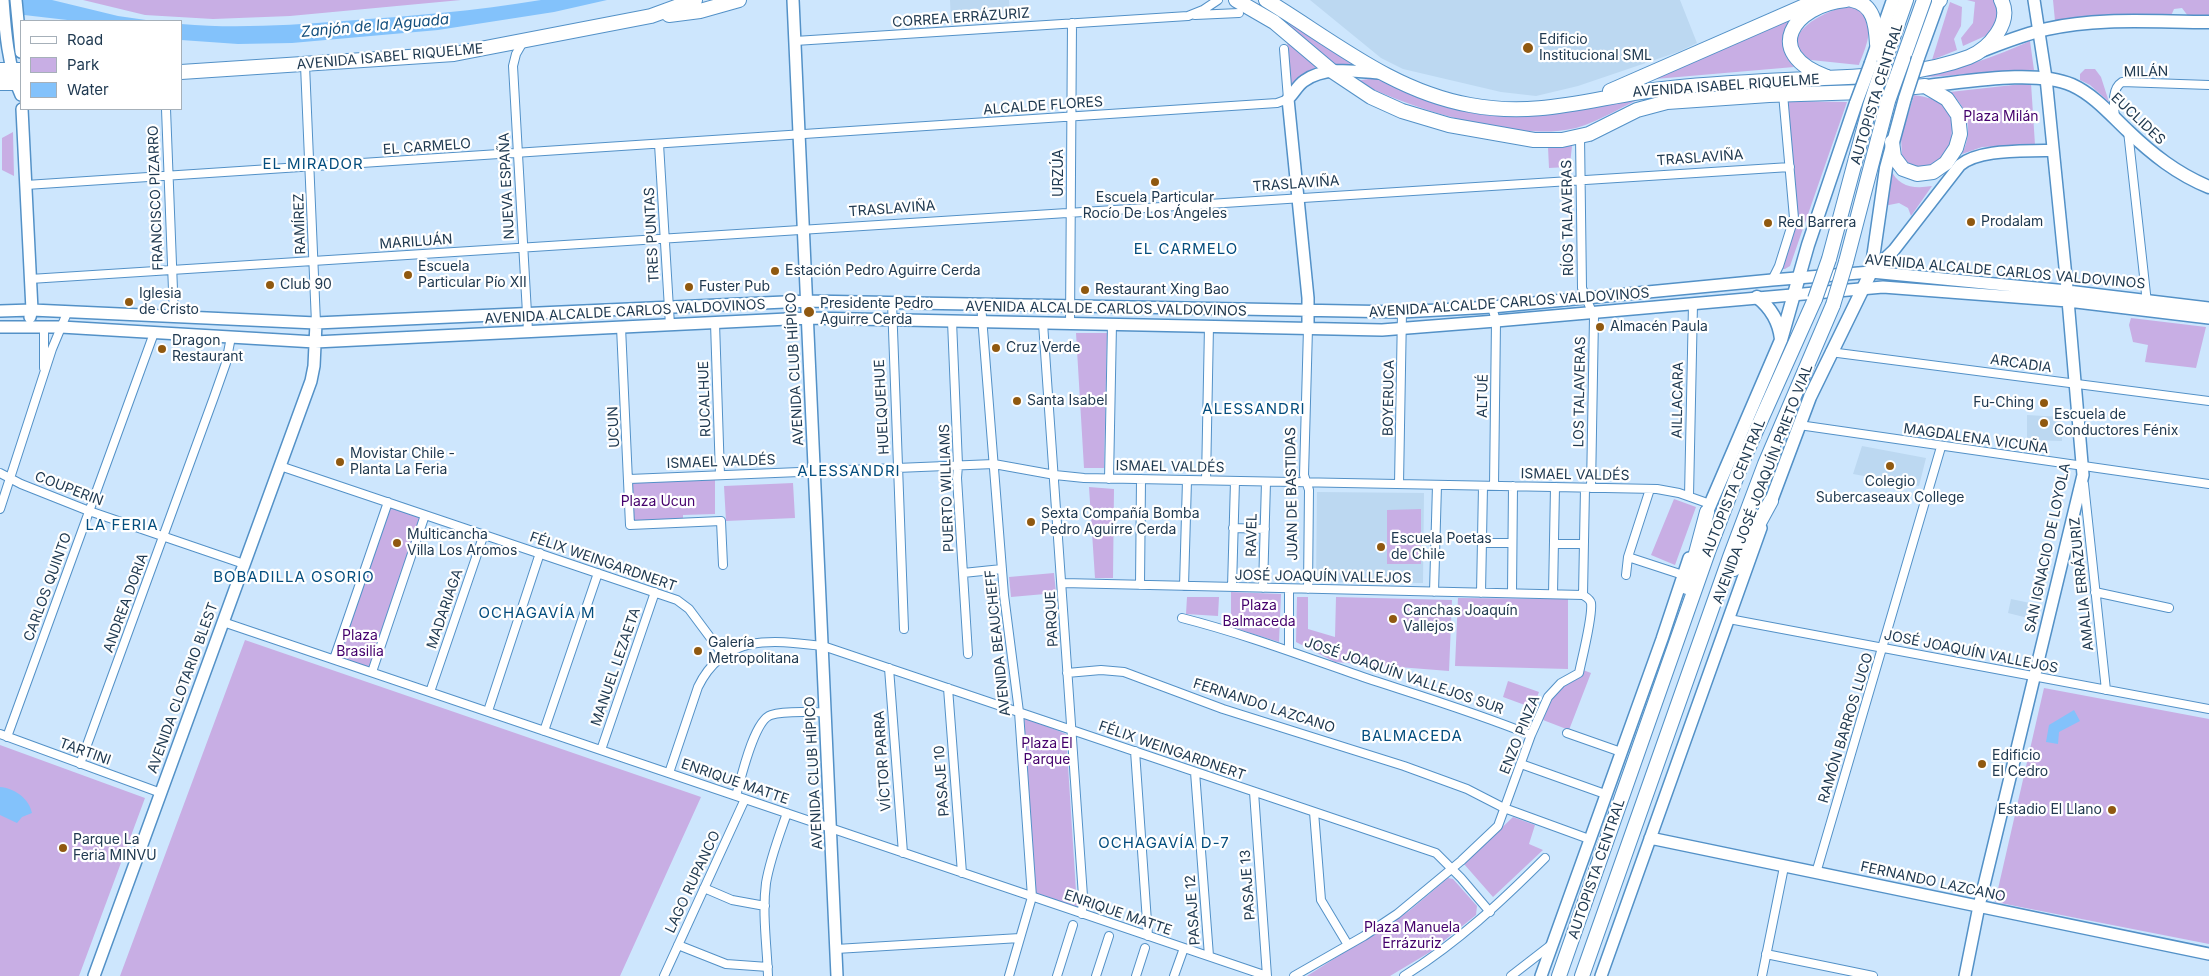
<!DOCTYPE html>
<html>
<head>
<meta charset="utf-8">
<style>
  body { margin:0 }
  #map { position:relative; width:2209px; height:976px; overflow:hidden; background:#cde6fd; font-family:Inter,sans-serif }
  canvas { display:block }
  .legend { position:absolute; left:20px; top:20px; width:162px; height:90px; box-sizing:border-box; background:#fff; border:1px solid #a6b0b9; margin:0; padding:6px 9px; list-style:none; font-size:15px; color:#203a51 }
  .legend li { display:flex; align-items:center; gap:10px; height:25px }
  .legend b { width:25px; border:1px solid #a6b0b9 }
</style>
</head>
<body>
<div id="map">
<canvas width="2209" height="976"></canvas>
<ul class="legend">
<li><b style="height:6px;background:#fff"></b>Road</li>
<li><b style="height:14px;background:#c8aee4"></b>Park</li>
<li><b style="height:14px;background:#83c2fb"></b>Water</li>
</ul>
</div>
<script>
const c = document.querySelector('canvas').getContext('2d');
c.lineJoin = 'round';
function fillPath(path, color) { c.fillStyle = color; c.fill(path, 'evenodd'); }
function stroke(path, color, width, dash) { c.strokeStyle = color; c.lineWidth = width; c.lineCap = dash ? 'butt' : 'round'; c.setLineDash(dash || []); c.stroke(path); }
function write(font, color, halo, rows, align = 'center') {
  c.font = font + ' Inter,sans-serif'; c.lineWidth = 4.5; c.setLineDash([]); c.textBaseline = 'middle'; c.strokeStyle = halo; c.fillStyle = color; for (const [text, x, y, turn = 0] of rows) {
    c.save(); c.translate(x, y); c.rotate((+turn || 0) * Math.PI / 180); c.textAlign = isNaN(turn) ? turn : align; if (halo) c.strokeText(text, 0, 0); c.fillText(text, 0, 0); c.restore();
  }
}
fillPath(new Path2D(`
  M 950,0 L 1009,0 L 1010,19 L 951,23 Z
  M 1310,0 L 1680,0 L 1697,43 L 1678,52 L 1578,86 L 1536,96 L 1501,92 L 1403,69 L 1381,58 Z
  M 2027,415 L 2061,417 L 2062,441 L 2027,440 Z
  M 1862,446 L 1926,458 L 1919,486 L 1853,474 Z
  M 1317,492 L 1424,493 L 1423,583 L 1316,582 Z
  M 2011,599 L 2035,604 L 2032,619 L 2008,613 Z`), '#bcd8f1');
fillPath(new Path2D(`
  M 83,0 L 461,0 L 290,16 L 213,19 L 145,15 Z
  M 1250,0 L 1261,5 L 1359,67 L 1334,65 L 1280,20 Z
  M 1967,0 L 1998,0 L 2002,7 L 1994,32 L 1963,46 L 1961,38 L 1973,23 L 1975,2 Z
  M 2053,0 L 2209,0 L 2209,16 L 2188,16 L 2182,8 L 2174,9 L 2171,16 L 2088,18 L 2055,21 Z
  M 1950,2 L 1962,7 L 1961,26 L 1954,39 L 1957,50 L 1932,60 Z
  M 1848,6 C 1882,10 1867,45 1859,65 L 1811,60 C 1772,36 1826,10 1848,6 Z
  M 1796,14 C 1787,34 1777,49 1794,67 L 1655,79 Z
  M 1287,40 L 1315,65 L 1315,70 L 1302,75 L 1290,86 Z
  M 2030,41 L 2034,70 L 1927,77 L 1928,75 C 1964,68 1996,56 2030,41 Z
  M 2085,69 L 2095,69 L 2101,77 L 2109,102 L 2090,85 L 2080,80 L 2080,74 Z
  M 1375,78 C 1414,96 1454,114 1498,116 C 1548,118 1599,103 1648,95 C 1624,105 1601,121 1576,128 C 1515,143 1410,108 1355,81 Z
  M 2031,83 L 2035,145 L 1982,147 L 1962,154 C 1973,132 1969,109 1950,92 Z
  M 1914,95 C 1927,97 1942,100 1948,112 C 1957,127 1950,161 1932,167 C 1926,169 1918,168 1912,169 L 1902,158 L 1901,137 Z
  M 1787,101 L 1847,102 L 1790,266 L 1785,269 L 1781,269 L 1796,221 Z
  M 13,132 L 14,176 L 2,170 L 2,138 Z
  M 1572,146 L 1570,164 L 1567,167 L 1549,168 L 1548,147 Z
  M 1890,168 C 1898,187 1913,189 1932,186 L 1911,216 L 1908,208 L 1899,203 L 1884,206 Z
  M 2131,318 L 2206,327 L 2196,368 L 2145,362 L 2148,345 L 2133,342 L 2129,325 Z
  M 1076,333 L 1107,333 L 1104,468 L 1084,468 Z
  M 715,479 L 715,514 L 683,515 L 683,522 L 632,524 L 631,482 Z
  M 793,483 L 795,518 L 726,521 L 724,486 Z
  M 1089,487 L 1114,489 L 1113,578 L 1095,578 Z
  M 1674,499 L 1696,507 L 1675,565 L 1651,555 Z
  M 389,506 L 421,518 L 371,669 L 337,657 Z
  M 1421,509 L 1421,564 L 1387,564 L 1387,510 Z
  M 1054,573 L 1056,593 L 1011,597 L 1009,577 Z
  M 1231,592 L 1281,594 L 1279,642 L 1231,627 Z
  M 1187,597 L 1219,597 L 1218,616 L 1186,614 Z
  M 1297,597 L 1308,597 L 1308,629 L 1335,637 L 1336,597 L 1452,600 L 1449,671 L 1335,662 L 1296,642 Z
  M 1458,598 L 1568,599 L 1568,669 L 1455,666 Z
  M 245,640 L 701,797 L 620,976 L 120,976 Z
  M 1583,670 L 1591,673 L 1569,730 L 1543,720 L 1554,691 Z
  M 1508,681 L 1539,692 L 1533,708 L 1503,697 Z
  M 2044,688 L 2209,719 L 2209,944 L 1995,902 Z
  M 1024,717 L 1066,734 L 1077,907 L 1036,894 Z
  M 0,745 L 145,798 L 79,976 L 0,976 Z
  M 1513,817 L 1535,825 L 1529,844 L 1543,850 L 1493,897 L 1464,864 Z
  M 1448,878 L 1453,879 L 1477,906 L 1476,915 L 1430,952 L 1390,976 L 1307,976 L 1409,911 Z`), '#c8aee4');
fillPath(new Path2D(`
  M 0,0 L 52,0 L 118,16 L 153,21 L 76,21 L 24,15 L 0,15 Z
  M 541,0 L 607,0 L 554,12 L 438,30 L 292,43 L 238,44 L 181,40 L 181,24 C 236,29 290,25 344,21 C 410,16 476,11 541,0 Z
  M 2074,710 L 2080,721 L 2059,732 L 2058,744 L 2046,742 L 2049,725 Z
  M 0,787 C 14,788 29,798 32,813 L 22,817 L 17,823 L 0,815 Z`), '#83c2fb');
const street = new Path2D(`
  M 1195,15 L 1239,13
  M 795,41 L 1188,16 L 1203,10 L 1218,0
  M 523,42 L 516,54 L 513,66 L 528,331
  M 305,65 L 316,323
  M 166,109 L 174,316
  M 2115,118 C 2114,106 2111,89 2122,82 L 2209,85
  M 2128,131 L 2147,303
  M 1580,136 L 1582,288 L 1594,317 L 1591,488
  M 659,144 L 670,325
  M 26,185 L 1277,103 L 1288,99 L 1284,49
  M 30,279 L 1790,167
  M 1772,280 L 1779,266 L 1794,218 L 1783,94
  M 892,303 L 904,629
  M 981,304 L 1004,595 L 1019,712 L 1032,897 L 1009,976
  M 1492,307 L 1496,321 L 1494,486
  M 952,321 L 958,465 L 957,478 L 968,654
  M 715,323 L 720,475
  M 1043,323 L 1083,896 L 1082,914
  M 1070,324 L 1072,23
  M 44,326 L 44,368
  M 621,327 L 630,525 L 721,521 L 723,565
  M 1308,328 L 1304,475 L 1309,490 L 1308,589
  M 1830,352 L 2209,401
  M 1799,425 L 2209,484
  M 280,466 L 677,600 L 689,609 L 724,656
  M 0,473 L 21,484 L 89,511 L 244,564
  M 629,479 L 994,464 L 1055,475 L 1084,478 L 1657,489 L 1679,493 L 1710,504
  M 1109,479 L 1112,324
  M 1206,480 L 1209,326
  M 1399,484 L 1402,312
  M 2084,484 L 2106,690
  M 1689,496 L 1693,304
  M 0,509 L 52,349 L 67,313
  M 1233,528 L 1265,529
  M 1482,543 L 1512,543
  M 1554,544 L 1584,544
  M 1628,557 L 1683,575
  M 963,573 L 1002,569
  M 1626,575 L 1628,557 L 1650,489
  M 1063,583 L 1583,595 C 1586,597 1590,599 1591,603 C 1593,616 1582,658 1579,673 L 1561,683 L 1548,697 L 1531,735 L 1498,826 L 1461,861 L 1397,914 L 1364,936 L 1294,976
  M 1140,585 L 1141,479
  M 1184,586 L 1187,480
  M 1232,587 L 1235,481
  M 1263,588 L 1266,482
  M 1289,589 L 1289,650
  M 1434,592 L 1437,485
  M 2095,592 L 2169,608
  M 1481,593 L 1483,486
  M 1512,593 L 1513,486
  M 1553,594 L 1555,487
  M 1583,595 L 1585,488
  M 1182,618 C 1245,634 1305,657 1366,678 C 1421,696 1477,713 1531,735
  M 1729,619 L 2209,709
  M 223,622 L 1267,976
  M 334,659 L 388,502
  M 889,668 L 903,853
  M 372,672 L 425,515
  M 1067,673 L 1101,670 L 1124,672 L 1223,709 L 1404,766 L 1467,789 L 1504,808 L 1589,839
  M 948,688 L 962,873
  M 430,692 L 484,534
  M 488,711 L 540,553
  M 544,731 L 598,573
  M 1567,733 L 1621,752
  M 0,734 L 161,793
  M 7,737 L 154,333
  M 601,750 L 655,592
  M 1135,751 L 1148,936
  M 80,764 L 214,397 L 226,363 L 231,337
  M 1521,764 L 1605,794
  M 1195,772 L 1209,956
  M 669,773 L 698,687 C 724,633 773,640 823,646 L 1436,853 L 1461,878 L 1490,912
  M 1254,792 L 1267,976
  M 736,796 C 741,778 754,720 771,715 C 787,710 809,713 826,712
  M 1314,812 L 1321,900 L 1348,945
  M 1816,873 L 1941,447
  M 704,888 L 732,900 L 765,906
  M 678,945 L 726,964 L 768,967
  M 836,949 L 1020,938
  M 1766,954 L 1873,976
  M 664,976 L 745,799
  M 768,976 C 767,946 762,914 766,883 C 770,859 779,836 787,813
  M 1057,976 L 1073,925
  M 1096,976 L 1109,936
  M 1136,976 L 1145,948
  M 1174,976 L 1184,948
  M 1404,976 C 1457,943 1501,902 1545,858
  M 1511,976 L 1551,945
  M 1762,976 L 1784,867`);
const secondary = new Path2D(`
  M 3,0 C 5,29 8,68 21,95
  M 16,0 L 21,52
  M 793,0 L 837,976
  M 22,109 L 32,310 L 30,317
  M 1871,272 L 1894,250 L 1960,165 C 1981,148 2026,152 2053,150
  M 0,311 L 32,310 L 316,323 L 807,301 L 1402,312 L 1492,307 L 1772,280 L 1871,272 L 2067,291 L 2209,308
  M 0,327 L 61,327 L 315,342 L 808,318 L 1382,330 L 1496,321 L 1883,287 L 2068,301 L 2209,318
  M 1308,328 L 1308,298 L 1288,99 C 1294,93 1298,85 1304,81 C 1325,66 1355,71 1379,73
  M 1650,838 L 2209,954
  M 94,976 L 311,381 L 314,366 L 316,323
  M 1541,976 L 1662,639 L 1689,558
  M 1601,976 L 1761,528
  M 1965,976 L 1979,906 L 2083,475 L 2066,277 L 2046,78 L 2034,0`);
const primary = new Path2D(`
  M 1981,51 C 2002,43 2024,34 2047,29 C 2099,17 2155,22 2209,22
  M 1918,58 L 1939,0
  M 1871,63 L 1893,0
  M 1925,86 C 1966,82 2035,69 2072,85 C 2094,95 2111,115 2128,131 C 2152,154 2177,174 2209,187
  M 1757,297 C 1771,308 1779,321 1781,339
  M 1771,501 L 1810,397 L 1871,272 L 1886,168 L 1905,98
  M 1707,512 L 1781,340 L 1808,245 L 1856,103`);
const highway = new Path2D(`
  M 1236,0 L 1274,22 L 1332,71 L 1371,97 L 1402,111 L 1449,125 L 1534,140 L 1562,140 L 1589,134 L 1637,110 L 1667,102 L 1769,95 L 1863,92 L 1925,86 L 1947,99 L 1958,115 L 1960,134 L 1956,148 L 1946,163 L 1933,172 L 1917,174 L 1903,169 L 1894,157 L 1892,142
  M 1266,0 C 1332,40 1392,91 1470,105 C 1543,119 1599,95 1671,88 C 1716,83 1762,81 1808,79 C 1861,76 1919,76 1969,57 C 1989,49 2013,22 2001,0
  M 1852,0 C 1874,4 1876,25 1877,44
  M 1939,1 L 1940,0
  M 669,15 L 700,11 L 739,0
  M 1903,59 L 1924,0
  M 1884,63 L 1906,0
  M 0,70 L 21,70
  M 181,72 L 454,54 L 651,16 L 695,0
  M 1827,77 C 1761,53 1793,5 1846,0
  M 0,83 L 21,83
  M 1610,91 L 1818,0
  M 1829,259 L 1870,106
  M 1846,262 L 1888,101
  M 1734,569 L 1771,501
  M 1687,587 L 1707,512
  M 1559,976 L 1708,552 L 1743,460 L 1815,299
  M 1582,976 L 1730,557 L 1765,464 L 1833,305`);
stroke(street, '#5391c7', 10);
stroke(secondary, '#5391c7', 14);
stroke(primary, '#5391c7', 15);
stroke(highway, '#5391c7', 16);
stroke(street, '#fff', 8);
stroke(secondary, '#fff', 11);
stroke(primary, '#fff', 12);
stroke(highway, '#fff', 14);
const primaryBridge = new Path2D(`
  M 1905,98 L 1918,58
  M 1856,103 L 1871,63`);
const highwayBridge = new Path2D(`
  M 1888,101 L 1903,59
  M 1870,106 L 1884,63
  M 1815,299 L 1829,259
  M 1833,305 L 1846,262`);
stroke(primaryBridge, '#5391c7', 15, []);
stroke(highwayBridge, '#5391c7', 16, []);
stroke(primaryBridge, '#fff', 12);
stroke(highwayBridge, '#fff', 14);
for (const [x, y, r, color] of [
  [1528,48,6,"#905910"],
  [1155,182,5,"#905910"],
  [1971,222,5,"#905910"],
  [1768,223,5,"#905910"],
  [775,271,5,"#905910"],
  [408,275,5,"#905910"],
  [270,285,5,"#905910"],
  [689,287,5,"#905910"],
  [1085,290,5,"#905910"],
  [129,302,5,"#905910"],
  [809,312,6,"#905910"],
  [1600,327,5,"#905910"],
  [996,348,5,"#905910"],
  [162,349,5,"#905910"],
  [1017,401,5,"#905910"],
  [2044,403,5,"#905910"],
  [2044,423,5,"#905910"],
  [340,462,5,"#905910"],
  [1890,466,5,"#905910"],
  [1031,522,5,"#905910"],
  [397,543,5,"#905910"],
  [1381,547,5,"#905910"],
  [1393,619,5,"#905910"],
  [698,651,5,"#905910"],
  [1982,764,5,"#905910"],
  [2112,810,5,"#905910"],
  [63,848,5,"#905910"]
]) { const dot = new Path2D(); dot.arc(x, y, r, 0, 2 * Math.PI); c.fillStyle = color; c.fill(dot); stroke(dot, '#fff', 2); }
write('14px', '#203a51', '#fff', [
  ["CORREA ERRÁZURIZ",961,18,-4],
  ["AVENIDA ISABEL RIQUELME",390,57,-5],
  ["MILÁN",2146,72,-1],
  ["AVENIDA ISABEL RIQUELME",1726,86,-4],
  ["AUTOPISTA CENTRAL",1877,94,-73],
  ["ALCALDE FLORES",1043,106,-4],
  ["EUCLIDES",2138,119,43],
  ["EL CARMELO",427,147,-4],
  ["TRASLAVIÑA",1700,158,-4],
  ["URZÚA",1059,173,-90],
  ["TRASLAVIÑA",1296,184,-4],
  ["NUEVA ESPAÑA",507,186,-93],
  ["FRANCISCO PIZARRO",156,198,-92],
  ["TRASLAVIÑA",892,209,-4],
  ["RÍOS TALAVERAS",1568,218,-91],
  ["RAMÍREZ",300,224,-92],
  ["TRES PUNTAS",652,235,-93],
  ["MARILUÁN",416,242,-4],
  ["AVENIDA ALCALDE CARLOS VALDOVINOS",2005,272,5],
  ["AVENIDA ALCALDE CARLOS VALDOVINOS",1509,303,-4],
  ["AVENIDA ALCALDE CARLOS VALDOVINOS",1106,309,1],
  ["AVENIDA ALCALDE CARLOS VALDOVINOS",625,312,-3],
  ["ARCADIA",2021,364,8],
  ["AVENIDA CLUB HÍPICO",795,369,-93],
  ["LOS TALAVERAS",1580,392,-89],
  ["ALTUÉ",1483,396,-89],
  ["BOYERUCA",1389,398,-89],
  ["RUCALHUE",705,399,-92],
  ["AILLACARA",1678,400,-89],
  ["HUELQUEHUE",882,407,-93],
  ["UCUN",614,427,-93],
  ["MAGDALENA VICUÑA",1976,439,8],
  ["ISMAEL VALDÉS",721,462,-2],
  ["ISMAEL VALDÉS",1170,467,1],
  ["ISMAEL VALDÉS",1575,475,1],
  ["AVENIDA JOSÉ JOAQUÍN PRIETO VIAL",1763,484,-69],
  ["PUERTO WILLIAMS",947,488,-92],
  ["AUTOPISTA CENTRAL",1734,488,-68],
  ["COUPERIN",69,489,21],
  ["JUAN DE BASTIDAS",1292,494,-91],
  ["RAVEL",1252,535,-89],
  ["SAN IGNACIO DE LOYOLA",2048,548,-78],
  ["FÉLIX WEINGARDNERT",603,562,19],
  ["JOSÉ JOAQUÍN VALLEJOS",1323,577,1],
  ["AMALIA ERRÁZURIZ",2082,584,-96],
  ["CARLOS QUINTO",48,587,-70],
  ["ANDREA DORIA",126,603,-70],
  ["MADARIAGA",445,609,-71],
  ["PARQUE",1052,619,-93],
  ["AVENIDA BEAUCHEFF",998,643,-96],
  ["JOSÉ JOAQUÍN VALLEJOS",1971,652,11],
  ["MANUEL LEZAETA",616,667,-71],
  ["JOSÉ JOAQUÍN VALLEJOS SUR",1404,676,19],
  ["AVENIDA CLOTARIO BLEST",183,688,-70],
  ["FERNANDO LAZCANO",1264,706,18],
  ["RAMÓN BARROS LUCO",1846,728,-73],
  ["ENZO PINZA",1520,735,-68],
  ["FÉLIX WEINGARDNERT",1172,751,19],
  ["TARTINI",85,752,20],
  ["VÍCTOR PARRA",883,761,-94],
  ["AVENIDA CLUB HÍPICO",814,773,-93],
  ["PASAJE 10",942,781,-94],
  ["ENRIQUE MATTE",735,782,19],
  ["AUTOPISTA CENTRAL",1597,869,-71],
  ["LAGO RUPANCO",693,882,-65],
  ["FERNANDO LAZCANO",1933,882,12],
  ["PASAJE 13",1248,885,-94],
  ["PASAJE 12",1193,910,-94],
  ["ENRIQUE MATTE",1118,913,19]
]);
write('14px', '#203a51', '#fff', [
  ["Edificio",1539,40],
  ["Institucional SML",1539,56],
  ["Escuela Particular",1155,198,"center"],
  ["Rocío De Los Ángeles",1155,214,"center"],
  ["Prodalam",1981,222],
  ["Red Barrera",1778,223],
  ["Escuela",418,267],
  ["Particular Pío XII",418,283],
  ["Estación Pedro Aguirre Cerda",785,271],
  ["Club 90",280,285],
  ["Fuster Pub",699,287],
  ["Restaurant Xing Bao",1095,290],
  ["Iglesia",139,294],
  ["de Cristo",139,310],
  ["Presidente Pedro",820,304],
  ["Aguirre Cerda",820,320],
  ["Almacén Paula",1610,327],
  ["Dragon",172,341],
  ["Restaurant",172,357],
  ["Cruz Verde",1006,348],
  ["Santa Isabel",1027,401],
  ["Fu-Ching",2034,403,"right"],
  ["Escuela de",2054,415],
  ["Conductores Fénix",2054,431],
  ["Movistar Chile -",350,454],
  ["Planta La Feria",350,470],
  ["Colegio",1890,482,"center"],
  ["Subercaseaux College",1890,498,"center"],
  ["Sexta Compañía Bomba",1041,514],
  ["Pedro Aguirre Cerda",1041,530],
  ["Multicancha",407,535],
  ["Villa Los Aromos",407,551],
  ["Escuela Poetas",1391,539],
  ["de Chile",1391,555],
  ["Canchas Joaquín",1403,611],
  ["Vallejos",1403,627],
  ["Galería",708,643],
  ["Metropolitana",708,659],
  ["Edificio",1992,756],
  ["El Cedro",1992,772],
  ["Estadio El Llano",2102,810,"right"],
  ["Parque La",73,840],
  ["Feria MINVU",73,856]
], 'left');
write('14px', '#44006c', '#fff', [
  ["Plaza Milán",2001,117],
  ["Plaza Ucun",658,502],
  ["Plaza",1259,606],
  ["Balmaceda",1259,622],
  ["Plaza",360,636],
  ["Brasilia",360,652],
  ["Plaza El",1047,744],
  ["Parque",1047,760],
  ["Plaza Manuela",1412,928],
  ["Errázuriz",1412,944]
]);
write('italic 15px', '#134f7d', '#fff', [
  ["Zanjón de la Aguada",375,26,-5]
]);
c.letterSpacing = '1px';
write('15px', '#034d7e', '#fff', [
  ["EL MIRADOR",313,164],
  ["EL CARMELO",1186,249],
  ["ALESSANDRI",1254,409],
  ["ALESSANDRI",849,471],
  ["LA FERIA",122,525],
  ["BOBADILLA OSORIO",294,577],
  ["OCHAGAVÍA M",537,613],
  ["BALMACEDA",1412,736],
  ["OCHAGAVÍA D-7",1164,843]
]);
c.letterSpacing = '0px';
</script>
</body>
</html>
